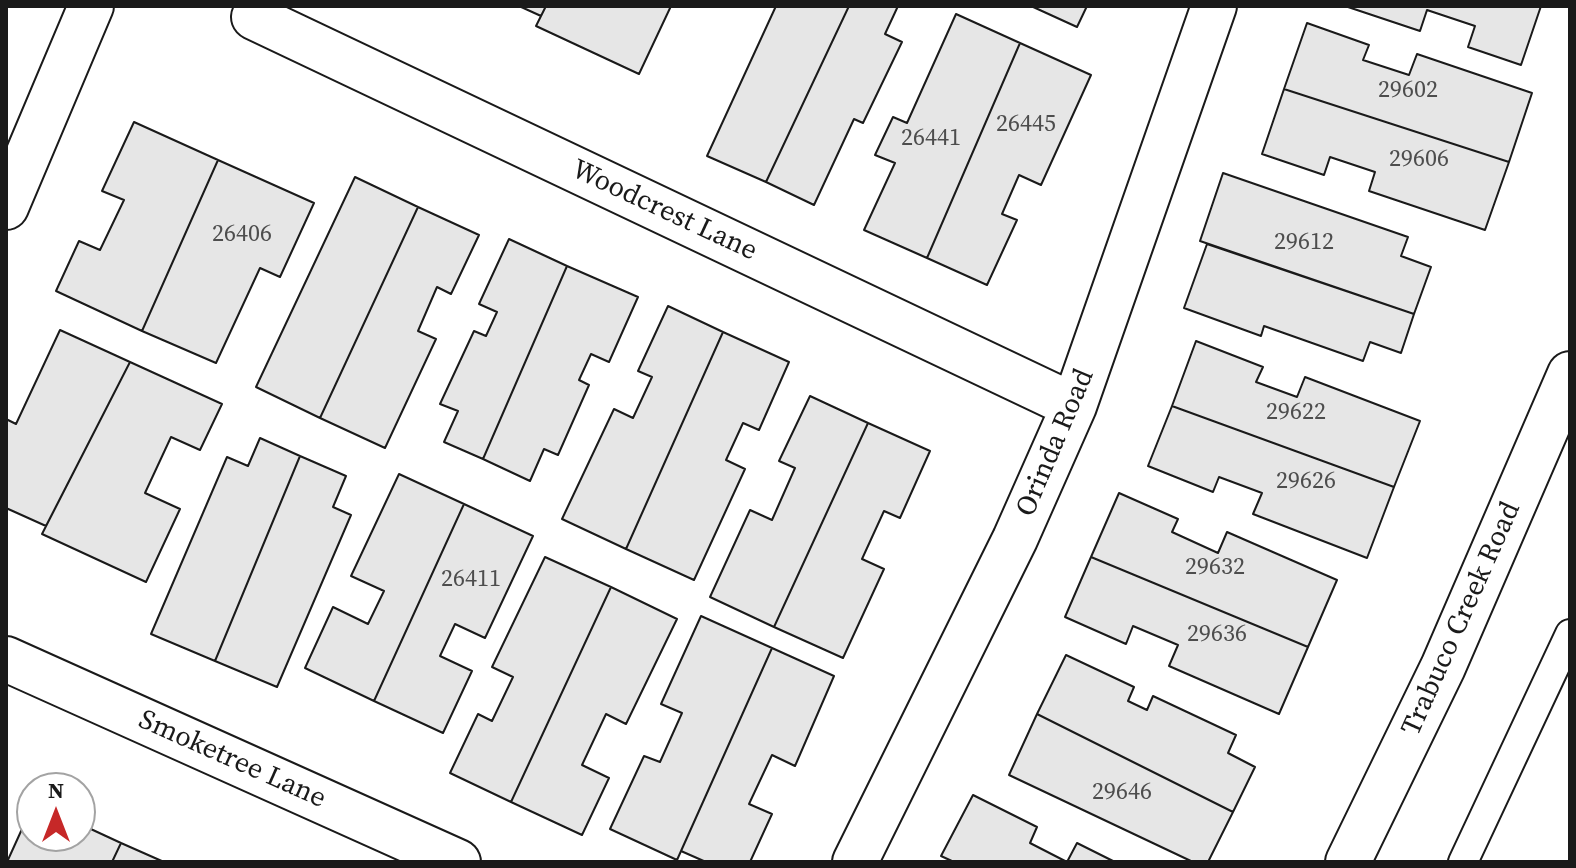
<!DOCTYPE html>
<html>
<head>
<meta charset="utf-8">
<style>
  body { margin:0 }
  #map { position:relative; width:1576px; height:868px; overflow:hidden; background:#fff; font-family:"Source Serif 4",serif }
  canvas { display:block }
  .frame { position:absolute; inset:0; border:8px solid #1a1a1a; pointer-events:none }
  .north { position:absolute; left:16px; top:772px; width:80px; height:80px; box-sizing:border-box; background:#fff; border:2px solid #a3a3a3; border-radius:50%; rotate:0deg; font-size:22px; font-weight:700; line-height:32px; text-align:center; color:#1a1a1a }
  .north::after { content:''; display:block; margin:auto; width:28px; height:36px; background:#c62828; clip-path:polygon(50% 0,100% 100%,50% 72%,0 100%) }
</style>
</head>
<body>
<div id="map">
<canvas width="1576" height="868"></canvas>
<div class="frame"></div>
<div class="north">N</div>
</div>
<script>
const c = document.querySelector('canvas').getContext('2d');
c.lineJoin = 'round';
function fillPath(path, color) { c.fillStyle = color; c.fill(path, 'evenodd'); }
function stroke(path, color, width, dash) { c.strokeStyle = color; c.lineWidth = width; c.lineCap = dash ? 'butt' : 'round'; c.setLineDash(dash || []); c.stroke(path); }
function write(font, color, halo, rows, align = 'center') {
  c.font = font + ' "Source Serif 4",serif'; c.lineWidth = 6; c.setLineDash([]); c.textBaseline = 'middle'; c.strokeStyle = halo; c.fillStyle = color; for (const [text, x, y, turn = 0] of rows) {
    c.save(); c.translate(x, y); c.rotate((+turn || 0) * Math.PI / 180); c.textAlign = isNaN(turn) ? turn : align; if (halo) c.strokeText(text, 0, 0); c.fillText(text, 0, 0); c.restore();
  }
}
const building = new Path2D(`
  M 519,6 L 546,6 L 541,16 Z
  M 546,6 L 671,6 L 639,74 L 536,26 Z
  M 776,6 L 849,6 L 766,182 L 707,156 Z
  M 849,6 L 898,6 L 885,34 L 902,42 L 863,123 L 854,119 L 814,205 L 766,182 Z
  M 1031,6 L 1087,6 L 1077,27 Z
  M 1345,6 L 1541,6 L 1521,65 L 1468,47 L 1475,26 L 1427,10 L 1420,31 Z
  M 956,14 L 1020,43 L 927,258 L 864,230 L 895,163 L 875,155 L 893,117 L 907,123 Z
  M 1307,23 L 1369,45 L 1363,60 L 1409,75 L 1417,54 L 1532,93 L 1509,162 L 1284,89 Z
  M 1020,43 L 1091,75 L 1041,185 L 1019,175 L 1002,214 L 1017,220 L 987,285 L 927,258 Z
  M 1284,89 L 1509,162 L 1485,230 L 1369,191 L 1375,172 L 1330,157 L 1324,175 L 1262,154 Z
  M 134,122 L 218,160 L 142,331 L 56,291 L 79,241 L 100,250 L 124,200 L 102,191 Z
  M 218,160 L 314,203 L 280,277 L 260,268 L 216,363 L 142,331 Z
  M 1223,173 L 1408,237 L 1401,256 L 1431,267 L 1414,314 L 1200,241 Z
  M 355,177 L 418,207 L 320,418 L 256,387 Z
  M 418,207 L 479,235 L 451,294 L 437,287 L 418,331 L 436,339 L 385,448 L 320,418 Z
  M 509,239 L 567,266 L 483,459 L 444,442 L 458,411 L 440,404 L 474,331 L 486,336 L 497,312 L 479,304 Z
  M 1207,244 L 1414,314 L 1401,353 L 1370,342 L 1363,361 L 1264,326 L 1261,336 L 1184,308 Z
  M 567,266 L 638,297 L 609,362 L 591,354 L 579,380 L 589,385 L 558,455 L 544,449 L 530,481 L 483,459 Z
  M 668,306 L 723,332 L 626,549 L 562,519 L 614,409 L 633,418 L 652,377 L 638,371 Z
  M 60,330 L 130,362 L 46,526 L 6,508 L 6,419 L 16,424 Z
  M 723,332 L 789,362 L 759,430 L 743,423 L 726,460 L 745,469 L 694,580 L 626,549 Z
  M 1196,341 L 1263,367 L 1256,382 L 1297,397 L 1305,377 L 1420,421 L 1394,487 L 1172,406 Z
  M 130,362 L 222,404 L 200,450 L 171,437 L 145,493 L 180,509 L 146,582 L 42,534 Z
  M 810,396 L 868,423 L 774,627 L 710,597 L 750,510 L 772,520 L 795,468 L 779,461 Z
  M 1172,406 L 1394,487 L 1367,558 L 1253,514 L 1262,493 L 1219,477 L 1213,492 L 1148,466 Z
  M 868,423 L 930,451 L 900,518 L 884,511 L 862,559 L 884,569 L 843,658 L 774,627 Z
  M 260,438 L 300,456 L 215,661 L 151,634 L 227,457 L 248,466 Z
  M 300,456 L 346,476 L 333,507 L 351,515 L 277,687 L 215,661 Z
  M 399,474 L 464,504 L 374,701 L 305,668 L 333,607 L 368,624 L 384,591 L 351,576 Z
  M 1119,493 L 1178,519 L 1172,532 L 1218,553 L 1227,532 L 1337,580 L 1308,647 L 1091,557 Z
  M 464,504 L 533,536 L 485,638 L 455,624 L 440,656 L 472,671 L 443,733 L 374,701 Z
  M 545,557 L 611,587 L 511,802 L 450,773 L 478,714 L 492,721 L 513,677 L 492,667 Z
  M 1091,557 L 1308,647 L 1279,714 L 1169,666 L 1178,645 L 1133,626 L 1126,644 L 1065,617 Z
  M 611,587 L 677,619 L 626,724 L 606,714 L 582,765 L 609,778 L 582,835 L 511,802 Z
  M 701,616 L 772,648 L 677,860 L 610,829 L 644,756 L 660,762 L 682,713 L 661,704 Z
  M 772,648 L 834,676 L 795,766 L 772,755 L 749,804 L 772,814 L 750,862 L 706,862 L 681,851 Z
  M 1066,655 L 1134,687 L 1128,701 L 1147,710 L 1153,696 L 1236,735 L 1228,753 L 1255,767 L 1233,812 L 1037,714 Z
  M 1037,714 L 1233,812 L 1208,862 L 1193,862 L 1009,775 Z
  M 973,795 L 1037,827 L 1030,843 L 1067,862 L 1077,843 L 1115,862 L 954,862 L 941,856 Z
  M 32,807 L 32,836 L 80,836 L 80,824 L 121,843 L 112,862 L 7,862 Z
  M 121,843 L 164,862 L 112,862 Z`);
fillPath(building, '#e6e6e6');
stroke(building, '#1a1a1a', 2);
const lane = new Path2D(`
  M 1463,862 L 1570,634`);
const street = new Path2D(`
  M 254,17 L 1074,406
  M 6,659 L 458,862
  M 855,862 L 1015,539 L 1074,406 L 1214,6`);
const secondary = new Path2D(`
  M 6,207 L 91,6
  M 1348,862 L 1443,667 L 1570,374`);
stroke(lane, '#1a1a1a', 32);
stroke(street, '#1a1a1a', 48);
stroke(secondary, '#1a1a1a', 48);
stroke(lane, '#fff', 28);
stroke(street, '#fff', 44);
stroke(secondary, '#fff', 44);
write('24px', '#4d4d4d', null, [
  ["29602",1408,91],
  ["26445",1026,125],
  ["26441",931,139],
  ["29606",1419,160],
  ["26406",242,235],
  ["29612",1304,243],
  ["29622",1296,413],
  ["29626",1306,482],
  ["29632",1215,568],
  ["26411",471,580],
  ["29636",1217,635],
  ["29646",1122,793]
]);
write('28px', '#1a1a1a', '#fff', [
  ["Woodcrest Lane",664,211,25],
  ["Orinda Road",1056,443,-67],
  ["Trabuco Creek Road",1462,619,-66],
  ["Smoketree Lane",232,760,24]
]);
</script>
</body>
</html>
